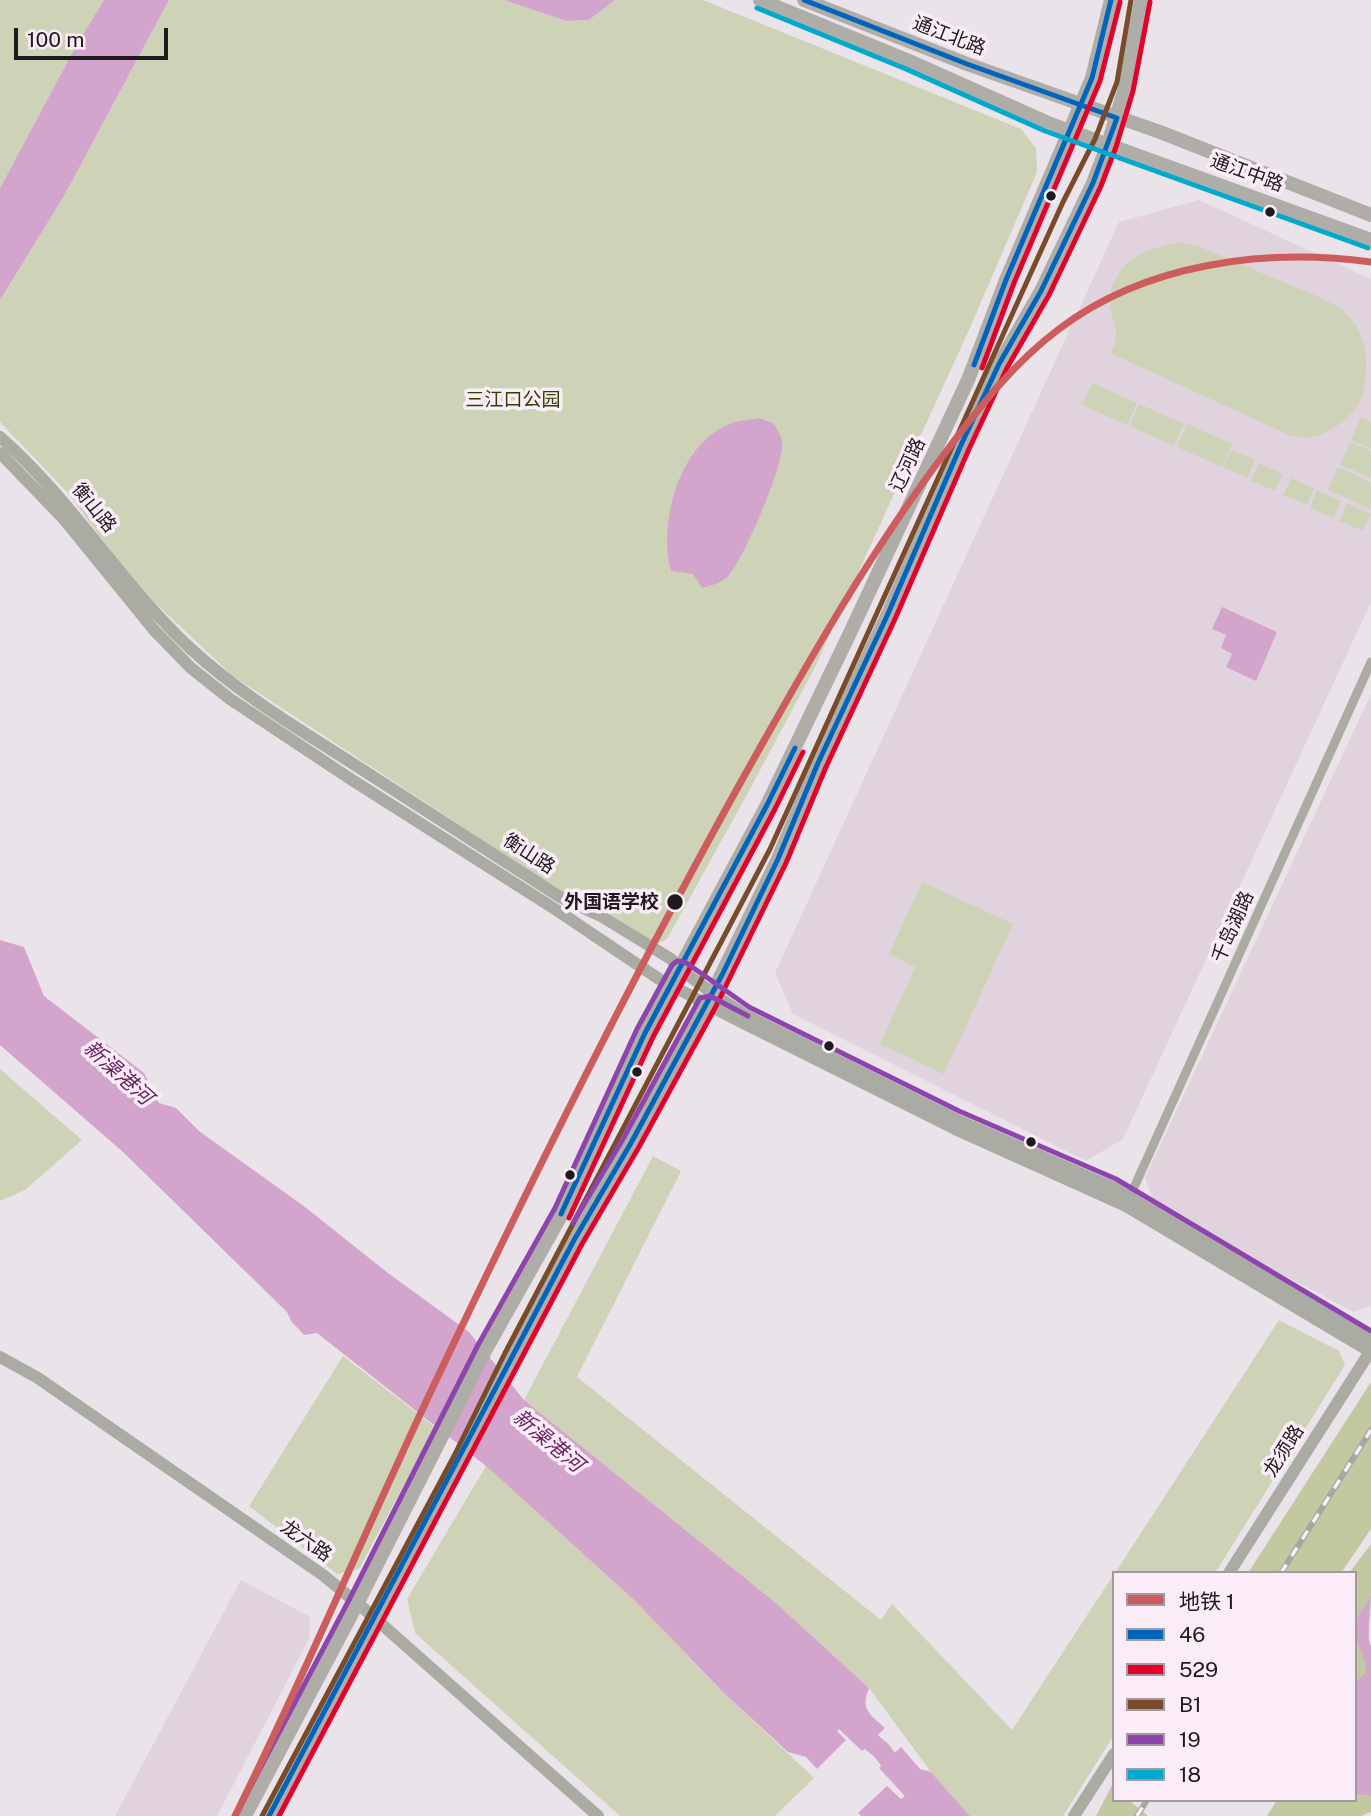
<!DOCTYPE html>
<html>
<head>
<meta charset="utf-8">
<style>
  body { margin:0 }
  #map { position:relative; width:1371px; height:1816px; overflow:hidden; background:#eae3e9; font-family:"Public Sans","Noto Sans SC",sans-serif }
  canvas { display:block }
  .legend { position:absolute; left:1112px; top:1571px; width:245px; height:231px; box-sizing:border-box; background:#faedf8; border:2px solid #a299a1; margin:0; padding:9px 12px; list-style:none; font-size:21px; color:#1f1a1e }
  .legend li { display:flex; align-items:center; gap:14px; height:35px }
  .legend b { width:35px; border:2px solid #a299a1 }
  .scale { position:absolute; left:14px; top:28px; width:154px; height:32px; box-sizing:border-box; border:4px solid #1f1a1e; border-top:0; padding-left:9px; font-size:21px; line-height:24px; white-space:nowrap; color:#1f1a1e; -webkit-text-stroke:5px #faedf8; paint-order:stroke }
</style>
</head>
<body>
<div id="map">
<canvas width="1371" height="1816"></canvas>
<ul class="legend">
<li><b style="height:9px;background:#cd5c5c"></b>地铁 1</li>
<li><b style="height:9px;background:#0065bd"></b>46</li>
<li><b style="height:9px;background:#e4002b"></b>529</li>
<li><b style="height:9px;background:#7a4b2a"></b>B1</li>
<li><b style="height:9px;background:#8e44ad"></b>19</li>
<li><b style="height:9px;background:#00a9ce"></b>18</li>
</ul>
<div class="scale">100 m</div>
</div>
<script>
const c = document.querySelector('canvas').getContext('2d');
c.lineJoin = 'round';
function fillPath(path, color) { c.fillStyle = color; c.fill(path, 'evenodd'); }
function stroke(path, color, width, dash) { c.strokeStyle = color; c.lineWidth = width; c.lineCap = dash ? 'butt' : 'round'; c.setLineDash(dash || []); c.stroke(path); }
function write(font, color, halo, rows, align = 'center') {
  c.font = font + ' "Public Sans","Noto Sans SC",sans-serif'; c.lineWidth = 7; c.setLineDash([]); c.textBaseline = 'middle'; c.strokeStyle = halo; c.fillStyle = color; for (const [text, x, y, turn = 0] of rows) {
    c.save(); c.translate(x, y); c.rotate((+turn || 0) * Math.PI / 180); c.textAlign = isNaN(turn) ? turn : align; if (halo) c.strokeText(text, 0, 0); c.fillText(text, 0, 0); c.restore();
  }
}
fillPath(new Path2D(`
  M 1199,200 L 1371,279 L 1371,602 L 1123,1139 L 1086,1161 L 793,1014 L 775,973 L 1119,222 Z
  M 1371,694 L 1371,1306 L 1354,1312 L 1156,1208 L 1145,1178 Z
  M 241,1580 L 310,1617 L 309,1639 L 217,1816 L 115,1816 Z`), '#e0d3de');
fillPath(new Path2D(`
  M 0,0 L 104,0 L 77,44 L 0,188 Z
  M 169,0 L 504,0 L 568,21 L 589,20 L 615,0 L 703,0 L 1021,129 L 1036,148 L 1037,172 L 969,330 L 815,667 L 749,791 L 667,939 L 660,943 L 651,941 L 600,907 L 562,892 L 233,676 L 136,585 L 67,492 L 0,422 L 0,300 L 64,196 Z
  M 1181,242 L 1201,247 C 1231,260 1260,272 1290,285 C 1307,292 1327,299 1342,310 C 1371,332 1371,376 1358,406 C 1348,419 1327,436 1310,437 C 1303,438 1295,436 1289,435 L 1110,353 C 1112,349 1116,342 1116,338 C 1118,328 1110,316 1110,305 C 1109,264 1145,247 1181,242 Z
  M 1092,383 L 1137,403 L 1127,425 L 1082,405 Z
  M 1139,404 L 1184,424 L 1174,446 L 1129,426 Z
  M 1361,417 L 1371,422 L 1371,449 L 1351,440 Z
  M 1187,424 L 1232,444 L 1222,467 L 1177,447 Z
  M 1350,442 L 1371,451 L 1371,478 L 1340,465 Z
  M 1231,450 L 1255,460 L 1247,478 L 1223,467 Z
  M 1259,463 L 1283,474 L 1275,491 L 1251,481 Z
  M 1338,467 L 1371,482 L 1371,509 L 1328,490 Z
  M 1291,478 L 1314,488 L 1307,505 L 1283,495 Z
  M 1317,490 L 1341,501 L 1334,518 L 1310,508 Z
  M 1347,503 L 1371,514 L 1363,531 L 1339,521 Z
  M 922,882 L 1013,924 L 944,1074 L 880,1044 L 915,967 L 889,954 Z
  M 0,1069 L 82,1140 L 25,1190 L 0,1201 Z
  M 653,1156 L 681,1171 L 577,1377 L 881,1620 L 892,1604 L 1012,1730 L 1114,1574 L 1114,1735 L 1063,1816 L 970,1816 L 931,1772 L 869,1688 L 776,1603 L 524,1400 Z
  M 1279,1320 L 1339,1351 L 1345,1365 L 1215,1573 L 1115,1573 Z
  M 343,1356 L 435,1427 L 359,1569 L 337,1574 L 249,1506 Z
  M 486,1466 L 633,1599 L 726,1695 L 814,1778 L 775,1816 L 620,1816 L 415,1633 L 407,1599 Z`), '#ced3b8');
fillPath(new Path2D(`
  M 1371,1382 L 1371,1529 L 1341,1573 L 1248,1573 Z
  M 1371,1544 L 1371,1595 L 1355,1624 L 1355,1573 L 1349,1573 Z
  M 1355,1637 L 1366,1658 L 1366,1672 L 1355,1682 Z
  M 1112,1785 L 1114,1800 L 1129,1800 L 1148,1816 L 1096,1816 Z
  M 1355,1794 L 1371,1796 L 1371,1812 L 1361,1816 L 1267,1816 L 1277,1800 L 1355,1800 Z`), '#c2c9a0');
fillPath(new Path2D(`
  M 104,0 L 169,0 L 64,196 L 0,300 L 0,188 L 77,44 Z
  M 504,0 L 615,0 L 589,20 L 567,21 Z
  M 759,418 L 773,423 C 776,428 782,436 782,442 C 785,464 745,555 730,574 C 723,583 712,585 702,588 L 693,574 L 671,571 C 658,522 679,442 732,423 C 740,420 750,420 759,418 Z
  M 1222,607 L 1277,632 L 1256,681 L 1226,667 L 1232,654 L 1221,648 L 1226,635 L 1212,629 Z
  M 0,940 L 24,947 L 44,996 L 144,1073 L 159,1103 L 176,1108 L 199,1131 L 305,1207 L 388,1273 L 469,1332 L 524,1400 L 776,1603 L 869,1688 C 860,1710 870,1714 885,1728 L 862,1751 L 839,1729 L 837,1731 L 846,1740 L 817,1769 L 806,1757 L 788,1752 L 726,1695 L 633,1599 L 486,1466 L 317,1333 L 304,1335 L 291,1321 L 287,1312 L 123,1152 L 0,1045 Z
  M 1371,1595 C 1371,1608 1366,1639 1371,1646 L 1371,1796 L 1355,1794 L 1355,1682 L 1366,1672 C 1366,1658 1360,1651 1356,1638 C 1351,1623 1364,1608 1371,1595 Z
  M 901,1747 L 920,1769 L 931,1772 L 970,1816 L 861,1816 L 858,1813 L 887,1786 L 901,1799 L 905,1796 L 879,1768 Z`), '#d4a5cc');
stroke(new Path2D(`
  M 852,1726 L 881,1750 L 932,1816`), '#d4a5cc', 19);
stroke(new Path2D(`
  M 1127,1203 L 1371,662`), '#aaaba2', 9);
stroke(new Path2D(`
  M 0,437 C 72,500 121,584 191,649 C 241,695 299,729 355,765 C 424,809 492,853 560,897 L 601,916 L 671,959 L 680,969 L 712,993 L 745,1015 L 955,1119 L 1112,1187 L 1371,1341
  M 0,453 L 63,518 L 154,630 L 191,668 L 230,699 L 349,778 L 558,911 L 659,979 L 739,1021 L 955,1129 L 1126,1206 L 1371,1352
  M 0,1357 L 38,1378 L 323,1575 L 369,1613 L 598,1816
  M 1229,1573 L 1371,1350
  M 1074,1816 L 1114,1754`), '#aaaba2', 12);
stroke(new Path2D(`
  M 760,0 L 909,61 L 1048,123 L 1371,240
  M 804,0 L 967,64 L 1160,132 L 1371,215
  M 245,1816 L 357,1604 L 486,1349 L 563,1212 L 645,1033 L 767,805 L 850,633 L 968,380 L 1006,280 L 1092,78 L 1111,0
  M 269,1816 L 457,1464 L 574,1240 L 631,1143 L 707,1004 L 778,859 L 818,763 L 887,616 L 961,445 L 999,364 L 1041,291 L 1093,183 L 1108,144 L 1125,88 L 1141,0`), '#afada8', 14);
const rail = new Path2D(`
  M 1281,1573 L 1371,1430
  M 1137,1816 L 1147,1800`);
stroke(rail, '#a8a6a2', 6);
stroke(rail, '#faedf8', 3.5, [10]);
stroke(new Path2D(`
  M 974,365 L 1006,280 L 1092,78 L 1111,0
  M 561,1214 L 645,1033 L 767,805 L 795,748
  M 269,1816 L 574,1240 L 631,1143 L 722,975 L 778,859 L 818,763 L 887,616 L 961,445 L 999,364 L 1041,291 L 1093,183 L 1117,118 L 967,64 L 804,0`), '#0065bd', 5);
stroke(new Path2D(`
  M 982,368 L 1014,283 L 1100,81 L 1120,2
  M 569,1218 L 653,1037 L 775,809 L 803,752
  M 279,1816 L 582,1244 L 639,1147 L 715,1008 L 786,863 L 826,767 L 895,619 L 969,449 L 1007,368 L 1049,295 L 1101,186 L 1116,147 L 1133,91 L 1150,2`), '#e4002b', 5);
stroke(new Path2D(`
  M 262,1816 L 454,1456 L 505,1353 L 770,849 L 1063,202 L 1095,139 L 1117,82 L 1131,0`), '#7a4b2a', 5);
stroke(new Path2D(`
  M 573,1223 L 623,1139 L 700,998 L 710,996 L 748,1016
  M 237,1812 L 349,1600 L 478,1345 L 555,1208 L 637,1029 L 672,965 L 677,961 L 685,962 L 749,1007 L 959,1111 L 1116,1179 L 1371,1331`), '#8e44ad', 5);
stroke(new Path2D(`
  M 757,8 L 906,69 L 1045,131 L 1368,248`), '#00a9ce', 5);
stroke(new Path2D(`
  M 235,1816 C 305,1675 365,1531 432,1389 C 540,1161 653,935 778,716 C 830,624 884,533 948,449 C 981,405 1015,362 1059,329 C 1146,263 1265,248 1371,262`), '#cd5c5c', 7);
for (const [x, y, r, color] of [
  [1051,196,6,"#1f1a1e"],
  [1270,212,6,"#1f1a1e"],
  [675,902,9,"#1f1a1e"],
  [829,1046,6,"#1f1a1e"],
  [637,1072,6,"#1f1a1e"],
  [1031,1142,6,"#1f1a1e"],
  [570,1175,6,"#1f1a1e"]
]) { const dot = new Path2D(); dot.arc(x, y, r, 0, 2 * Math.PI); c.fillStyle = color; c.fill(dot); stroke(dot, '#faedf8', 2.5); }
write('19px', '#1f1a1e', '#faedf8', [
  ["通江北路",949,36,21],
  ["通江中路",1247,173,20],
  ["辽河路",908,465,-65],
  ["衡山路",94,508,51],
  ["衡山路",529,854,33],
  ["千岛湖路",1233,927,-66],
  ["龙须路",1284,1451,-58],
  ["龙六路",306,1541,35]
]);
write('19px', '#333d00', '#faedf8', [
  ["三江口公园",513,400]
]);
write('bold 19px', '#1f1a1e', '#faedf8', [
  ["外国语学校",659,902]
], 'right');
write('italic 21px', '#6b1e63', '#faedf8', [
  ["新澡港河",118,1073,42],
  ["新澡港河",548,1441,40]
]);
</script>
</body>
</html>
